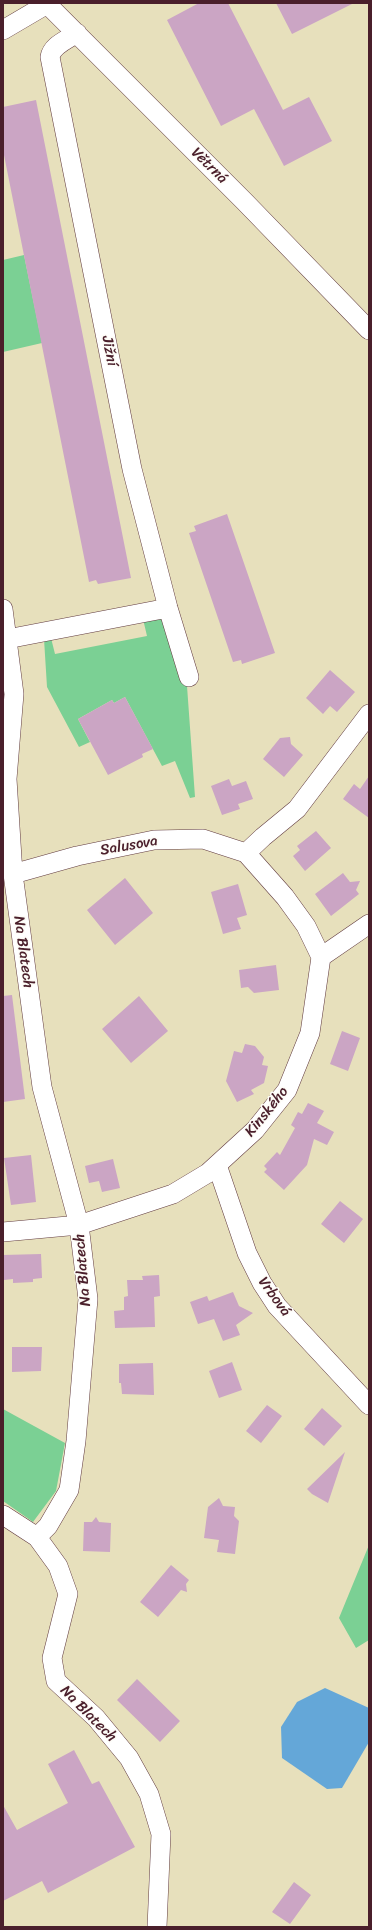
<!DOCTYPE html>
<html>
<head>
<meta charset="utf-8">
<style>
  body { margin:0 }
  #map { position:relative; width:372px; height:1930px; overflow:hidden; background:#e7e0bc; font-family:Sriracha,sans-serif }
  canvas { display:block }
  .frame { position:absolute; inset:0; border:4px solid #4a1f2b; pointer-events:none }
</style>
</head>
<body>
<div id="map">
<canvas width="372" height="1930"></canvas>
<div class="frame"></div>
</div>
<script>
const c = document.querySelector('canvas').getContext('2d');
c.lineJoin = 'round';
function fillPath(path, color) { c.fillStyle = color; c.fill(path, 'evenodd'); }
function stroke(path, color, width, dash) { c.strokeStyle = color; c.lineWidth = width; c.lineCap = dash ? 'butt' : 'round'; c.setLineDash(dash || []); c.stroke(path); }
function write(font, color, halo, rows, align = 'center') {
  c.font = font + ' Sriracha,sans-serif'; c.lineWidth = 3; c.setLineDash([]); c.textBaseline = 'middle'; c.strokeStyle = halo; c.fillStyle = color; for (const [text, x, y, turn = 0] of rows) {
    c.save(); c.translate(x, y); c.rotate((+turn || 0) * Math.PI / 180); c.textAlign = isNaN(turn) ? turn : align; if (halo) c.strokeText(text, 0, 0); c.fillText(text, 0, 0); c.restore();
  }
}
fillPath(new Path2D(`
  M 24,255 L 42,343 L 3,352 L 3,260 Z
  M 164,618 L 187,686 L 195,797 L 190,798 L 175,761 L 162,766 L 125,697 L 114,703 L 112,700 L 78,719 L 90,742 L 79,747 L 47,687 L 44,639 L 51,638 L 55,654 L 147,636 L 143,619 Z
  M 3,1409 L 65,1443 L 56,1491 L 33,1522 L 3,1501 Z
  M 369,1545 L 369,1640 L 356,1648 L 339,1618 Z`), '#7bd094');
fillPath(new Path2D(`
  M 325,1688 L 369,1708 L 369,1742 L 342,1788 L 327,1789 L 282,1758 L 281,1727 L 297,1702 Z`), '#64a7d8');
fillPath(new Path2D(`
  M 199,3 L 228,3 L 283,110 L 309,97 L 332,141 L 284,166 L 254,109 L 221,126 L 167,20 Z
  M 276,3 L 354,3 L 292,34 Z
  M 36,100 L 131,578 L 98,584 L 96,580 L 89,582 L 3,150 L 3,107 Z
  M 227,514 L 275,653 L 242,664 L 241,660 L 233,662 L 189,533 L 196,531 L 194,526 Z
  M 330,670 L 355,692 L 337,712 L 330,706 L 323,714 L 306,698 Z
  M 125,697 L 153,749 L 142,754 L 143,757 L 108,775 L 78,719 L 112,700 L 114,703 Z
  M 290,737 L 291,744 L 303,755 L 284,777 L 263,759 L 280,738 Z
  M 369,776 L 369,818 L 343,799 L 354,784 L 360,789 Z
  M 229,779 L 232,786 L 246,781 L 253,799 L 238,804 L 240,809 L 222,815 L 211,786 Z
  M 316,831 L 331,848 L 305,871 L 293,856 L 300,850 L 297,846 Z
  M 343,873 L 350,882 L 360,881 L 356,890 L 359,894 L 331,916 L 315,894 Z
  M 125,878 L 153,913 L 115,945 L 87,910 Z
  M 238,884 L 247,915 L 237,918 L 241,929 L 223,934 L 211,892 Z
  M 276,965 L 279,990 L 254,993 L 248,987 L 241,988 L 239,970 Z
  M 12,995 L 25,1099 L 3,1102 L 3,996 Z
  M 139,996 L 168,1031 L 131,1063 L 102,1029 Z
  M 342,1031 L 360,1038 L 348,1071 L 330,1064 Z
  M 245,1044 L 255,1046 L 264,1057 L 262,1065 L 268,1066 L 264,1083 L 251,1090 L 254,1094 L 237,1102 L 226,1081 L 234,1051 L 242,1053 Z
  M 308,1103 L 324,1111 L 317,1123 L 334,1132 L 327,1145 L 314,1139 L 307,1165 L 284,1190 L 264,1172 L 267,1169 L 264,1166 L 277,1152 L 280,1155 L 295,1128 L 291,1125 L 298,1112 L 302,1114 Z
  M 31,1155 L 36,1202 L 11,1205 L 4,1158 Z
  M 113,1159 L 120,1188 L 102,1192 L 99,1181 L 89,1183 L 85,1166 Z
  M 340,1201 L 363,1219 L 344,1243 L 321,1224 Z
  M 41,1254 L 42,1278 L 33,1279 L 33,1282 L 13,1283 L 13,1279 L 4,1280 L 3,1255 Z
  M 159,1275 L 160,1296 L 154,1297 L 155,1327 L 115,1328 L 114,1311 L 124,1310 L 124,1297 L 128,1296 L 127,1280 L 143,1280 L 142,1276 Z
  M 233,1292 L 239,1306 L 253,1313 L 236,1325 L 240,1335 L 223,1341 L 214,1319 L 198,1324 L 190,1302 L 207,1296 L 209,1301 Z
  M 12,1347 L 42,1347 L 41,1371 L 12,1372 Z
  M 232,1362 L 242,1390 L 219,1398 L 209,1371 Z
  M 153,1363 L 154,1395 L 122,1394 L 121,1383 L 119,1383 L 119,1364 Z
  M 267,1405 L 282,1416 L 261,1443 L 246,1431 Z
  M 322,1408 L 342,1426 L 324,1446 L 304,1429 Z
  M 345,1452 L 328,1503 L 312,1494 L 307,1489 Z
  M 219,1498 L 223,1506 L 235,1507 L 234,1516 L 239,1521 L 235,1554 L 217,1552 L 219,1540 L 204,1538 L 208,1507 Z
  M 96,1517 L 99,1522 L 111,1523 L 110,1552 L 83,1551 L 84,1522 L 92,1522 Z
  M 171,1565 L 189,1580 L 186,1584 L 187,1592 L 181,1590 L 158,1617 L 140,1602 Z
  M 137,1679 L 180,1721 L 160,1742 L 117,1700 Z
  M 74,1750 L 92,1784 L 99,1781 L 135,1847 L 48,1893 L 42,1881 L 3,1901 L 3,1805 L 17,1830 L 68,1803 L 48,1764 Z
  M 294,1882 L 311,1895 L 290,1924 L 272,1912 Z`), '#cba5c4');
const minor = new Path2D(`
  M 47,4 L 245,202 L 369,330
  M 3,30 L 49,3
  M 77,33 C 67,40 52,45 50,57 L 132,469 L 168,608 L 189,677
  M 3,609 L 14,694 L 7,779 L 13,874 L 42,1087 L 79,1225 L 88,1299 L 76,1441 L 69,1490 L 48,1526 L 37,1537 L 58,1566 L 68,1594 L 52,1658 L 56,1681 L 96,1718 L 129,1758 L 149,1794 L 161,1834 L 157,1927
  M 7,639 L 168,608
  M 246,853 L 263,837 L 297,809 L 369,714
  M 13,874 L 77,856 L 154,840 L 203,839 L 246,853 L 285,897 L 306,926 L 321,957
  M 217,1165 L 247,1253 L 262,1283 L 277,1306 L 369,1405
  M 3,1232 L 79,1225 L 173,1194 L 208,1173 L 255,1130 L 287,1090 L 310,1033 L 321,957 L 369,924
  M 3,1515 L 37,1537`);
stroke(minor, '#623c41', 20);
stroke(minor, '#fff', 19);
write('15px', '#4a1f2b', '#fdfcf7', [
  ["Větrná",209,166,45],
  ["Jižní",109,351,79],
  ["Salusova",129,846,-10],
  ["Na Blatech",23,952,82],
  ["Kinského",267,1112,-51],
  ["Na Blatech",83,1270,-95],
  ["Vrbová",274,1297,54],
  ["Na Blatech",88,1714,45]
]);
</script>
</body>
</html>
